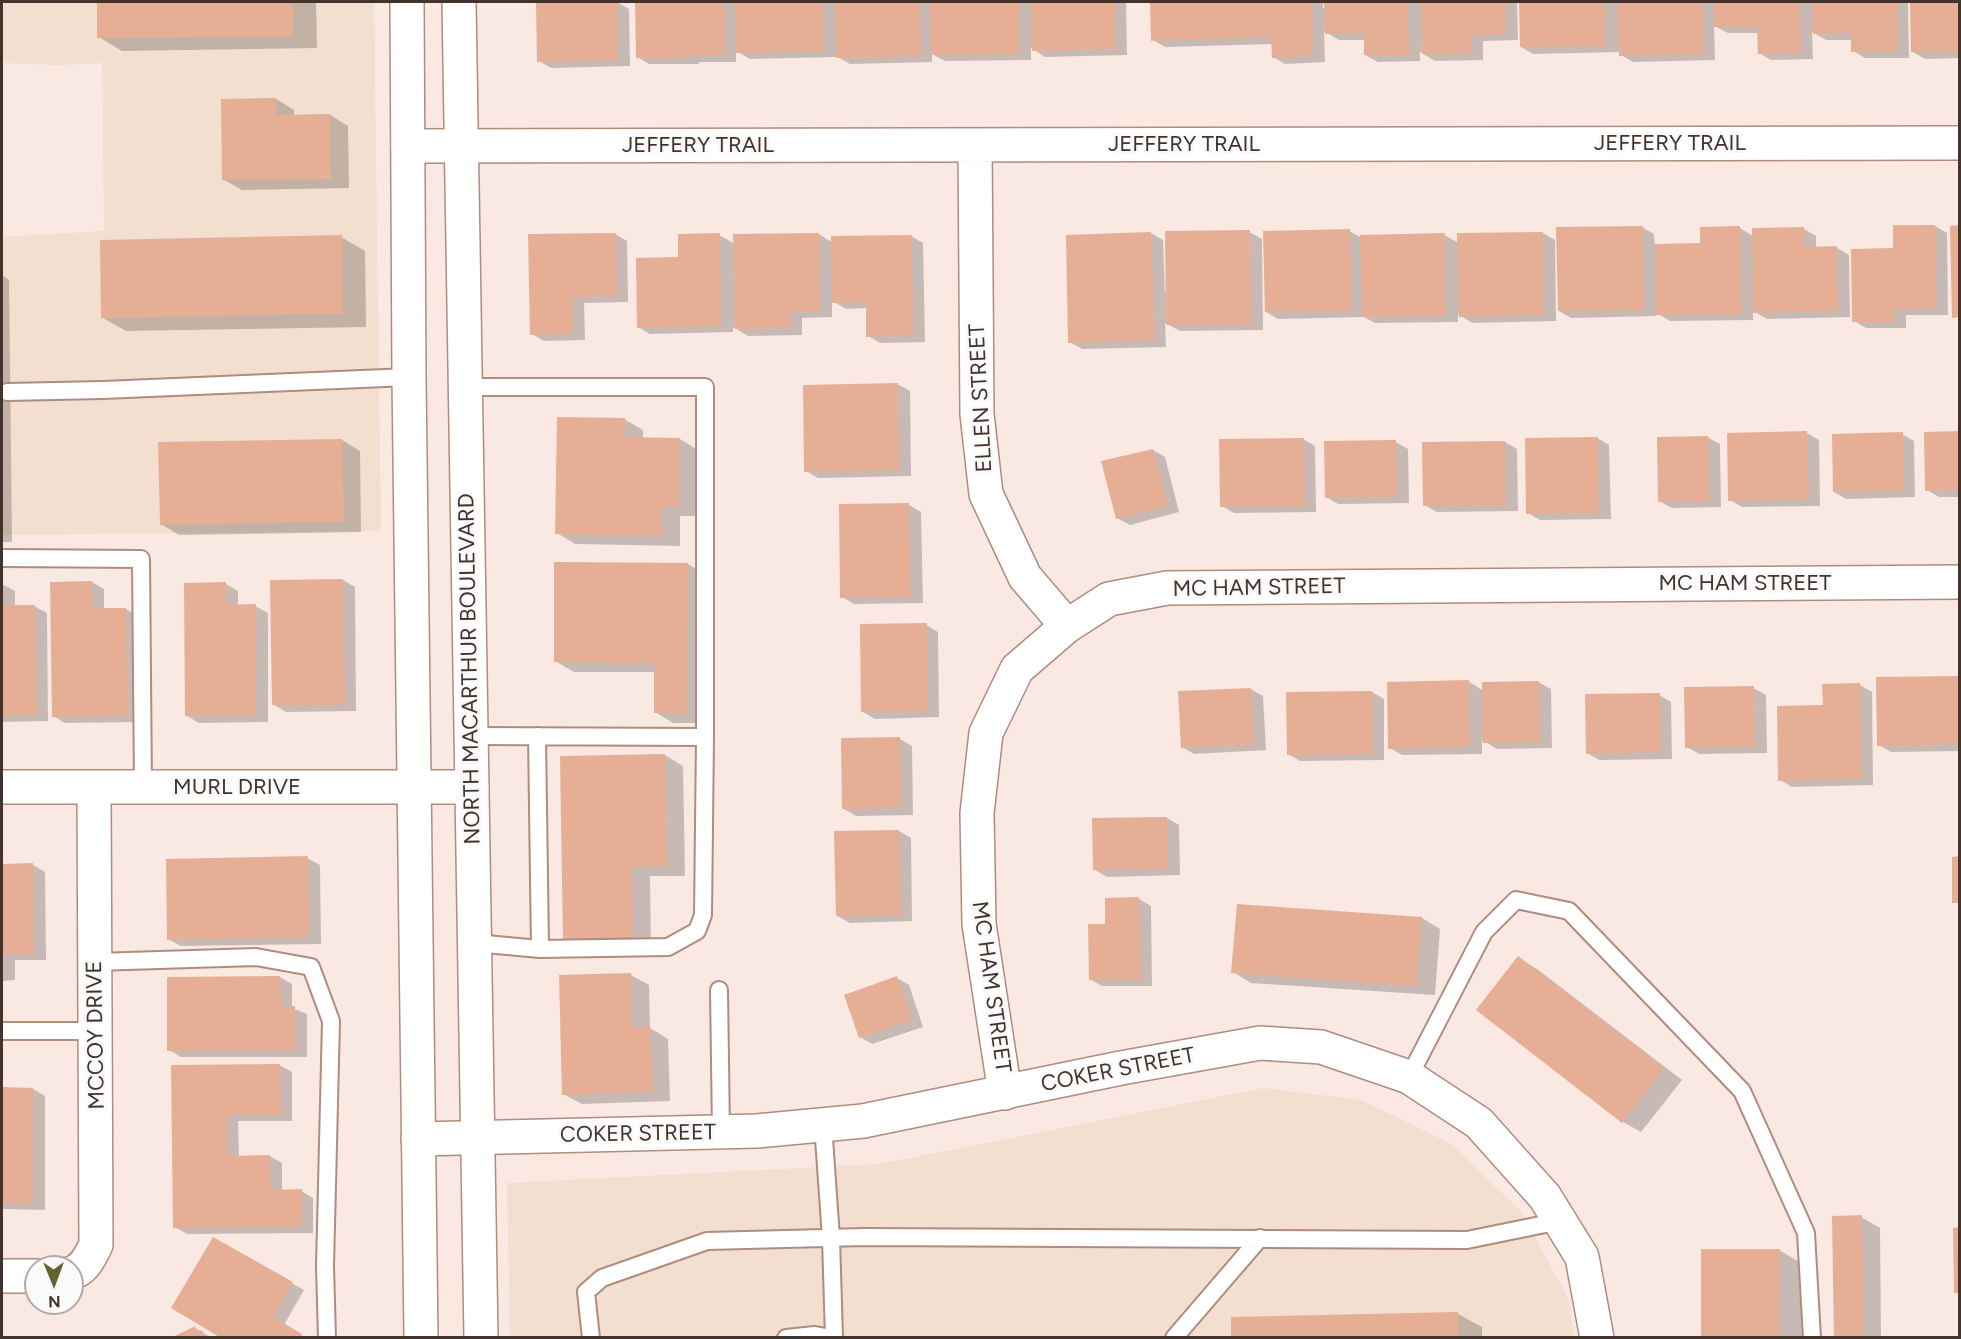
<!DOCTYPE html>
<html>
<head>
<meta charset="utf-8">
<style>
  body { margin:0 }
  #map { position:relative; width:1961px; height:1339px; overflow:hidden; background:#f9e9e2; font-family:Figtree,sans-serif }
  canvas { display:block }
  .frame { position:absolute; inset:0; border:3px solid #43332d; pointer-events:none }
  .north { position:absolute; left:24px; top:1255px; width:60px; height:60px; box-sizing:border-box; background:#fafafa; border:2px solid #b1aaa8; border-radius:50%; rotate:179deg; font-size:16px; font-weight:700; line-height:24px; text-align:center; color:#43332d }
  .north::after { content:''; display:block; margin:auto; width:21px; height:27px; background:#64622e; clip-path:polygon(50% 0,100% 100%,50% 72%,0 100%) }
</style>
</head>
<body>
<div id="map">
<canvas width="1961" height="1339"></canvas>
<div class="frame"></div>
<div class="north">N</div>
</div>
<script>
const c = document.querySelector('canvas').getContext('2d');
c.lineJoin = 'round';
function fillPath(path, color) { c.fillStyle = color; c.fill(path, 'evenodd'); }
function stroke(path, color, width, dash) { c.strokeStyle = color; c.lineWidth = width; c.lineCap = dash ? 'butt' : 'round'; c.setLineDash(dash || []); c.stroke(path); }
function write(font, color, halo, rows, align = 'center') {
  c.font = font + ' Figtree,sans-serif'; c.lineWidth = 6; c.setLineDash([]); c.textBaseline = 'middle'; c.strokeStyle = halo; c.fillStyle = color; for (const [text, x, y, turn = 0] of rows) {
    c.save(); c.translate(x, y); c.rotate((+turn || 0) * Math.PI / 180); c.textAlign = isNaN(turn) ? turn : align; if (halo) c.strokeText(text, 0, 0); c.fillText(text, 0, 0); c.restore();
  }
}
fillPath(new Path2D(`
  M 2,2 L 374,2 L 381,531 L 2,535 L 2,237 L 104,231 L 102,63 L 59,65 L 2,63 Z
  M 1263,1088 L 1361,1100 L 1450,1143 L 1521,1211 L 1568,1298 L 1574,1337 L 510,1337 L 507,1183 L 880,1164 Z`), '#f2dfcf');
fillPath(new Path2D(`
  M 98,2 L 316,2 L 317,48 L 122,51 L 99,37 Z
  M 538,2 L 617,2 L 629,9 L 630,66 L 551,68 L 539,61 Z
  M 637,2 L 1126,2 L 1127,55 L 1045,57 L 1031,48 L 1031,60 L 945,61 L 932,54 L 932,62 L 850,64 L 836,56 L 836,57 L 750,59 L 736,51 L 736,62 L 699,62 L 699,64 L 649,64 L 637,57 Z
  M 1152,2 L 1323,2 L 1323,8 L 1326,8 L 1326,2 L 1517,2 L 1518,40 L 1483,41 L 1483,60 L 1435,61 L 1420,52 L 1420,61 L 1378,62 L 1365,55 L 1365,40 L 1339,40 L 1324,31 L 1325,62 L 1285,64 L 1273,57 L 1273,44 L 1165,47 L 1153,40 Z
  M 1520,2 L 1908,2 L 1909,58 L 1865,58 L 1853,51 L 1853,40 L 1826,40 L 1812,32 L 1813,59 L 1771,60 L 1759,53 L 1759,33 L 1728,33 L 1714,26 L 1715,60 L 1633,62 L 1621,55 L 1620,52 L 1533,54 L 1521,47 Z
  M 1912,2 L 1960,2 L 1960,58 L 1925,59 L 1913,52 Z
  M 276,99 L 294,110 L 294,116 L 330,115 L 348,126 L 349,188 L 242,190 L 224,180 Z
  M 1935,226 L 1947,233 L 1948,315 L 1906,315 L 1906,328 L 1866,328 L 1854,321 L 1894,249 Z
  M 1642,227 L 1654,234 L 1655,245 L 1702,245 L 1740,228 L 1753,236 L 1804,229 L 1816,236 L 1816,248 L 1837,248 L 1849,255 L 1850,317 L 1767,319 L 1753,311 L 1753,320 L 1670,321 L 1656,313 L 1656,316 L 1571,318 L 1559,311 Z
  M 1349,231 L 1362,238 L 1444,235 L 1459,243 L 1543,233 L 1555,240 L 1556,321 L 1472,323 L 1458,314 L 1458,322 L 1375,323 L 1364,317 L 1278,319 L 1266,312 Z
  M 1249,232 L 1262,239 L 1263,330 L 1180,331 L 1165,323 L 1166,347 L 1082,349 L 1070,342 L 1151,233 L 1163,240 L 1165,293 L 1167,293 Z
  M 615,234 L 627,241 L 628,302 L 584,303 L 585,340 L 544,341 L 532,334 Z
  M 819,234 L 833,243 L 911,236 L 923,243 L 925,342 L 880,343 L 868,336 L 867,308 L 846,309 L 832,301 L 832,317 L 802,318 L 802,335 L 748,336 L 733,327 L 733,332 L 650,334 L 638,327 L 680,259 L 719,235 L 735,244 Z
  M 341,237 L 365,251 L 366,327 L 126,331 L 103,318 Z
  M 2,275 L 9,280 L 12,542 L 2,542 Z
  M 897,384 L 910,391 L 911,476 L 818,478 L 806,471 Z
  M 624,419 L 643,430 L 643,439 L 680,439 L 698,450 L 697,516 L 680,516 L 680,546 L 575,544 L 557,533 Z
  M 1807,433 L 1819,440 L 1820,506 L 1742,507 L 1730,500 L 1728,434 Z
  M 1960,433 L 1960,497 L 1939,497 L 1927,490 Z
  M 1902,434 L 1914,441 L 1915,497 L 1846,499 L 1834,492 Z
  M 1707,437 L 1720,444 L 1721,507 L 1672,508 L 1659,501 Z
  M 1597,438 L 1609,445 L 1611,519 L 1540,520 L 1528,513 Z
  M 1303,439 L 1315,446 L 1316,512 L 1234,513 L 1222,506 Z
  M 342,440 L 360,451 L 361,532 L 179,535 L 161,524 Z
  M 1396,442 L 1408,449 L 1409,503 L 1338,504 L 1326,497 Z
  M 1505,442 L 1517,449 L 1518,511 L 1437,512 L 1424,505 Z
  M 1153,450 L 1165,457 L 1179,512 L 1130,525 L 1117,518 Z
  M 909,505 L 921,512 L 923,603 L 854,604 L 842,597 Z
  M 688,564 L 706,575 L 705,723 L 673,723 L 655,712 L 655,672 L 574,672 L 555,661 Z
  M 343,580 L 355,587 L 356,711 L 286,712 L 274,705 Z
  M 92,582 L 104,589 L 104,610 L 126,609 L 138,616 L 140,722 L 65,723 L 53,716 Z
  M 2,584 L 15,591 L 15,606 L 34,606 L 47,613 L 48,721 L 2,722 Z
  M 226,584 L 238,591 L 238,606 L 255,606 L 268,613 L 268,722 L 199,723 L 187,716 Z
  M 926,625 L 938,632 L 939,717 L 875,719 L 863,712 Z
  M 1960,678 L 1960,751 L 1891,752 L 1879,745 Z
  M 1469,682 L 1484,691 L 1538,682 L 1551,689 L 1552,748 L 1497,749 L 1482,740 L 1482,754 L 1402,755 L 1390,748 Z
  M 1860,685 L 1872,692 L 1873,785 L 1792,787 L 1780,780 L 1824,707 Z
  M 1753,688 L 1766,695 L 1767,753 L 1699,754 L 1687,747 Z
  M 1251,689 L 1263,696 L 1266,750 L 1194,754 L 1182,747 Z
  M 1372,692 L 1384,699 L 1384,760 L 1300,761 L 1288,754 Z
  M 1659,695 L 1671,702 L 1672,759 L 1599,760 L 1587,753 Z
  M 900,739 L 912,746 L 913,815 L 856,816 L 844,809 Z
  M 665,755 L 683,766 L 685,876 L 650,876 L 651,950 L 583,951 Z
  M 1167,818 L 1179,825 L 1180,875 L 1107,877 L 1095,870 Z
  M 899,831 L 911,838 L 912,921 L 850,923 L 837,916 Z
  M 307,858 L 320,865 L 321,944 L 181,946 L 168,939 Z
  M 2,865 L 33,865 L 45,872 L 46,960 L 15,960 L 15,980 L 2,981 Z
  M 1139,899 L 1151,906 L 1152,986 L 1102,986 L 1090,979 Z
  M 1422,918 L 1440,929 L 1435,995 L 1251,983 L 1233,972 Z
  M 1518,958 L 1537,969 L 1682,1080 L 1641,1132 L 1623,1122 Z
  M 631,975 L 649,985 L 650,1028 L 668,1039 L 670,1101 L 582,1104 L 563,1094 Z
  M 280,977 L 292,984 L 292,1008 L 307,1014 L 307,1057 L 181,1057 L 169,1050 Z
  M 897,978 L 909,985 L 923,1027 L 872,1044 L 860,1037 Z
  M 279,1065 L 292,1072 L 292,1121 L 238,1121 L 239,1157 L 270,1156 L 282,1163 L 282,1191 L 301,1191 L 313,1198 L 313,1233 L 187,1234 L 175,1227 L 173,1067 Z
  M 2,1089 L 33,1089 L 45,1096 L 45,1210 L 2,1209 Z
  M 1861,1217 L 1880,1228 L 1881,1338 L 1835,1338 Z
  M 213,1239 L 304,1290 L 284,1325 L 306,1338 L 224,1338 Z
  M 1779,1250 L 1803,1264 L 1803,1338 L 1703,1338 Z
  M 1458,1314 L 1482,1327 L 1482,1338 L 1233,1338 Z
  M 195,1328 L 212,1338 L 174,1338 Z`), '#0003');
fillPath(new Path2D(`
  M 97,2 L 293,2 L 293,36 L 97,38 Z
  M 536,2 L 617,2 L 618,60 L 537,62 Z
  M 635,2 L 725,2 L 725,56 L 687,56 L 687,58 L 636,58 Z
  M 735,2 L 823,2 L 824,51 L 736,53 Z
  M 835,2 L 920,2 L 921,56 L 836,58 Z
  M 930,2 L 1019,2 L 1019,54 L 931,55 Z
  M 1031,2 L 1115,2 L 1115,49 L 1032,51 Z
  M 1150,2 L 1312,2 L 1313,56 L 1272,58 L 1271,37 L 1151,41 Z
  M 1324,2 L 1408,2 L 1409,55 L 1364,55 L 1364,33 L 1325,34 Z
  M 1421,2 L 1505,2 L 1506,34 L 1471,35 L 1471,54 L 1422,54 Z
  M 1519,2 L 1605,2 L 1606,46 L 1520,47 Z
  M 1617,2 L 1702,2 L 1704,54 L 1619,56 Z
  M 1714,2 L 1800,2 L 1801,53 L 1758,54 L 1757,27 L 1714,27 Z
  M 1812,2 L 1897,2 L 1898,51 L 1851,52 L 1851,33 L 1813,34 Z
  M 1910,2 L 1960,2 L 1960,52 L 1911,52 Z
  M 276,98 L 276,115 L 330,114 L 331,179 L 222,180 L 221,99 Z
  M 1893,225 L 1935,225 L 1937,308 L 1894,309 L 1894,322 L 1852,322 L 1851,249 L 1893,248 Z
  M 1960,225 L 1960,317 L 1952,318 L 1950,226 Z
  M 1643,226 L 1644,310 L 1558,311 L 1556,227 Z
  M 1740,226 L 1742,314 L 1656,315 L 1655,244 L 1700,243 L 1700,227 Z
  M 1804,227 L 1804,247 L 1837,246 L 1838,311 L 1753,313 L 1752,228 Z
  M 1350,229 L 1351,311 L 1265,312 L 1263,231 Z
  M 1250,230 L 1251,324 L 1166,325 L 1165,231 Z
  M 1151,232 L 1155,340 L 1068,343 L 1066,235 Z
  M 1543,232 L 1544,315 L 1459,317 L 1457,233 Z
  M 616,233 L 617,296 L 573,297 L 573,334 L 530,335 L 528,234 Z
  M 720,233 L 721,326 L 637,328 L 636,258 L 678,257 L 678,234 Z
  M 819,233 L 820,311 L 790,312 L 791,328 L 735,329 L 733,234 Z
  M 1445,233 L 1446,316 L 1362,317 L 1360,235 Z
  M 342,235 L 343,314 L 101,318 L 100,240 Z
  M 912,235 L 913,336 L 866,337 L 866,302 L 832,303 L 831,236 Z
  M 898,383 L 899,470 L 804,472 L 803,385 Z
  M 557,417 L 625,418 L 625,437 L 680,438 L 679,507 L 662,506 L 662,536 L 555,534 Z
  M 1807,431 L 1809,499 L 1728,501 L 1727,433 Z
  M 1960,431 L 1960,490 L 1925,491 L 1924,432 Z
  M 1903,432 L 1904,491 L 1833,492 L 1832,434 Z
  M 1708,436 L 1709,501 L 1658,502 L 1657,437 Z
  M 1598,437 L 1599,513 L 1526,514 L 1525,438 Z
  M 1304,438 L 1305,506 L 1220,507 L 1219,439 Z
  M 342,439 L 344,522 L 160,525 L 158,442 Z
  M 1396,440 L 1397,497 L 1325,498 L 1324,441 Z
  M 1505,441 L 1506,505 L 1423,506 L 1422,442 Z
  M 1153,449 L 1168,506 L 1116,519 L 1101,461 Z
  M 909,503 L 911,597 L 840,598 L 839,504 Z
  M 554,562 L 688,563 L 687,713 L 654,713 L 654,663 L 554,662 Z
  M 343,579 L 345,705 L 272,705 L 270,580 Z
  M 92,581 L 93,608 L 126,608 L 128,716 L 52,717 L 50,582 Z
  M 226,582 L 226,605 L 256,604 L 256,716 L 185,716 L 184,583 Z
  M 2,587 L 4,587 L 4,605 L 35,605 L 37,715 L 2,716 Z
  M 927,623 L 928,711 L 861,712 L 860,624 Z
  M 1960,676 L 1960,744 L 1877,746 L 1876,677 Z
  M 1469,680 L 1470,747 L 1388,749 L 1387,682 Z
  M 1539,681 L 1540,742 L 1483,743 L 1482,682 Z
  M 1860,683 L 1862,779 L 1778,781 L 1777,706 L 1823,705 L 1822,684 Z
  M 1754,686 L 1755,747 L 1685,748 L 1684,687 Z
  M 1251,688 L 1254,744 L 1181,748 L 1178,691 Z
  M 1372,691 L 1373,754 L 1287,755 L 1286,692 Z
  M 1660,693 L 1661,752 L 1586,754 L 1585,694 Z
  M 900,737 L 901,808 L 842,809 L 841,738 Z
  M 665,754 L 667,866 L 632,867 L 633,940 L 563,941 L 560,756 Z
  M 1167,817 L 1168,869 L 1093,870 L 1092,818 Z
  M 899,830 L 901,915 L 836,916 L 834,831 Z
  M 308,856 L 309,937 L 167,940 L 166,859 Z
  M 1960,856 L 1960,903 L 1952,903 L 1952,857 Z
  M 33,863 L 34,954 L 2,954 L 2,864 Z
  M 1139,897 L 1141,979 L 1089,980 L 1088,924 L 1105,924 L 1105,898 Z
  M 1237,904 L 1422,917 L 1417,986 L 1231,973 Z
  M 1518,956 L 1664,1068 L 1622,1123 L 1476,1010 Z
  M 631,973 L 632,1027 L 650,1026 L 653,1092 L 562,1095 L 559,975 Z
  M 280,976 L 281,1006 L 295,1006 L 296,1050 L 167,1051 L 167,977 Z
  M 897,976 L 912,1020 L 859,1038 L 844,995 Z
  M 280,1064 L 281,1115 L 227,1115 L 227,1156 L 270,1155 L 271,1190 L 302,1189 L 302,1227 L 173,1228 L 171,1065 Z
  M 2,1087 L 33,1088 L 33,1203 L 2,1203 Z
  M 1862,1215 L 1863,1338 L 1834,1338 L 1832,1216 Z
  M 1960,1227 L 1960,1293 L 1954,1293 L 1953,1228 Z
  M 213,1237 L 293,1282 L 273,1317 L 302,1334 L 300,1338 L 221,1338 L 171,1308 Z
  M 1701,1249 L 1780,1249 L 1779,1338 L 1701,1338 Z
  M 1458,1312 L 1459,1338 L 1231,1338 L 1231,1317 Z
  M 195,1326 L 197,1332 L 202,1330 L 206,1338 L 171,1338 Z`), '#e6ae95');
const service = new Path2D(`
  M 465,387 L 705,387 L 705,737 L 472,736
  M 7,392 L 103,390 L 409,377
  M 2,558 L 141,559 L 143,788
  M 537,736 L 540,949
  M 475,943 L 540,949 L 668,947 L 697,931 L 703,915 L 705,737
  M 95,962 L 256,957 L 311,967 L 331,1021 L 325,1266 L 327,1338
  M 719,990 L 721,1132
  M 2,1031 L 96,1031
  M 1409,1077 L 1484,932 L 1516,900 L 1569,911 L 1742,1091 L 1806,1233 L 1812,1338
  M 823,1124 L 831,1238 L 834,1338
  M 591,1338 L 586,1292 L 602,1278 L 707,1241 L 864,1237 L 1467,1240 L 1560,1221
  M 786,1338 L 815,1335 L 831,1338
  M 1174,1338 L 1260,1238`);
const minor = new Path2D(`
  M 975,145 L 977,414 L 986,494 L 1025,577 L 1067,626
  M 408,146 L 1960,143
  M 2,787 L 472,787
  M 1005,1093 L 979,924 L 977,813 L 986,733 L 1017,669 L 1067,626 L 1109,599 L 1167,588 L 1960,582
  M 418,1139 L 757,1131 L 863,1121 L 1121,1068 L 1260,1043 L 1321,1047 L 1409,1077 L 1479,1123 L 1545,1197 L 1582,1257 L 1597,1338
  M 72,1273 C 85,1269 90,1256 96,1245 L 94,788
  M 2,1276 L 36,1276`);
const secondary = new Path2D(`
  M 407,2 L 409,377 L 421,1338
  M 459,2 L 481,1338`);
stroke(service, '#b08c7c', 20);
stroke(minor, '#b08c7c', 36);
stroke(secondary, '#b08c7c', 36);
stroke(service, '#fff', 16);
stroke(minor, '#fff', 33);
stroke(secondary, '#fff', 33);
write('22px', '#43332d', '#fafafa', [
  ["JEFFERY TRAIL",1670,144],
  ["JEFFERY TRAIL",1184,145],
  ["JEFFERY TRAIL",698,146],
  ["ELLEN STREET",981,398,-93],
  ["MC HAM STREET",1745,584],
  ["MC HAM STREET",1259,588,-1],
  ["NORTH MACARTHUR BOULEVARD",470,669,-91],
  ["MURL DRIVE",237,788],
  ["MC HAM STREET",991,987,82],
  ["MCCOY DRIVE",96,1035,-91],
  ["COKER STREET",1118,1070,-11],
  ["COKER STREET",638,1134,-1]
]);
</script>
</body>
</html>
